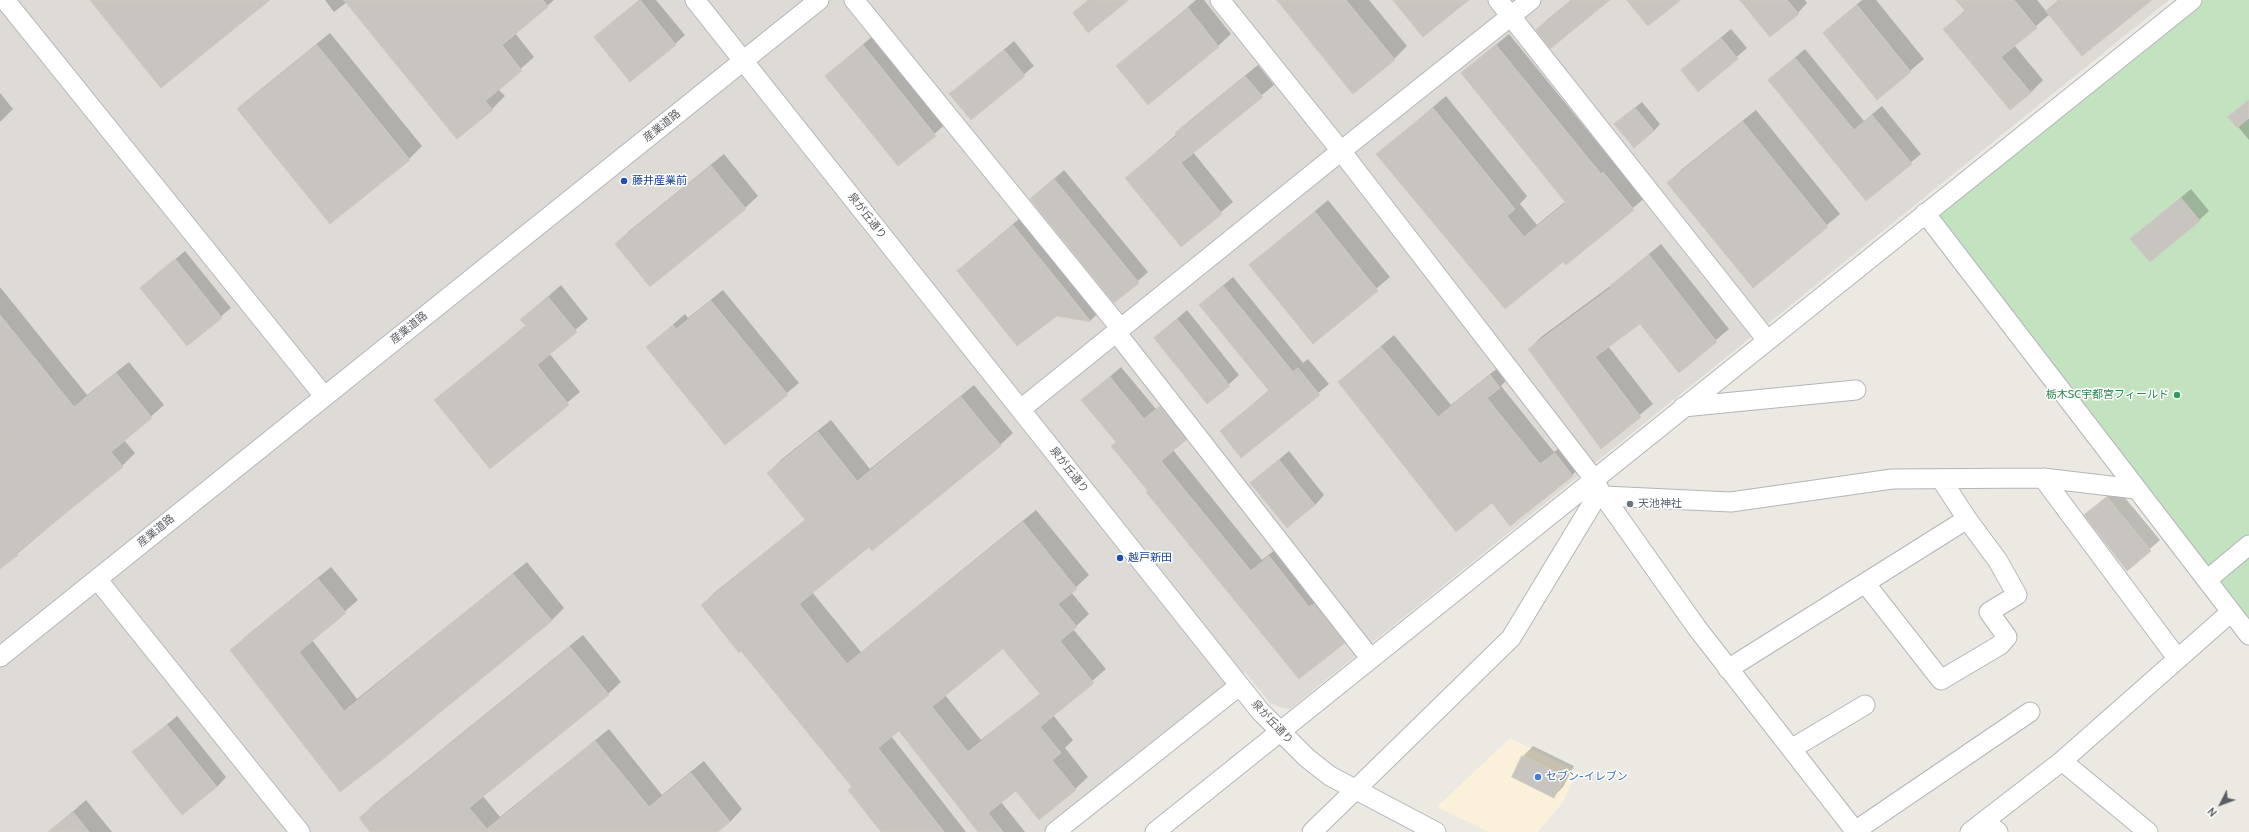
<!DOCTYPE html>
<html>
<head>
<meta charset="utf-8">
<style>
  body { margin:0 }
  #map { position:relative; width:2249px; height:832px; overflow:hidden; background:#ece9e2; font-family:Cabin,sans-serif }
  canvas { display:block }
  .north { position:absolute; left:2201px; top:784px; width:40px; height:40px; -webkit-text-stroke:3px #fff; paint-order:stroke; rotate:228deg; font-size:11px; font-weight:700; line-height:16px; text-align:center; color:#5b5e62 }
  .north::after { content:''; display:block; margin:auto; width:14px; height:18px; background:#5b5e62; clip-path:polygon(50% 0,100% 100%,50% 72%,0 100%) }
</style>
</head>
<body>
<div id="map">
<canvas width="2249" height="832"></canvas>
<div class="north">N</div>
</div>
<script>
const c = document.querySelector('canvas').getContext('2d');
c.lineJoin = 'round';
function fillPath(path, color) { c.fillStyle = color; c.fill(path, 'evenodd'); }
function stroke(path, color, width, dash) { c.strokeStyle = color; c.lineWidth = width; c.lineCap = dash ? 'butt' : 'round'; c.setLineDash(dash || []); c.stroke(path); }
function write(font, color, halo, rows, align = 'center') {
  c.font = font + ' Cabin,"Noto Sans JP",sans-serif'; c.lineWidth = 3; c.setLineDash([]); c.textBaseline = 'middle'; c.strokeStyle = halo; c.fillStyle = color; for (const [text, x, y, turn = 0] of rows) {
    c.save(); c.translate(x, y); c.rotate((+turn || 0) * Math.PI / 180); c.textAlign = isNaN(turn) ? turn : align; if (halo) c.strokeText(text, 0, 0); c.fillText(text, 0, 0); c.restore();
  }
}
fillPath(new Path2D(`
  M 1510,738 L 1577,772 L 1563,802 L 1538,832 L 1489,832 L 1437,807 Z`), '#fbf0d9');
fillPath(new Path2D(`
  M 0,0 L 2169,0 L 1290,709 L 1279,707 L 1270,703 L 1245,672 L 1044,832 L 0,832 Z`), '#dedbd7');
fillPath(new Path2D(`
  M 2201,0 L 2249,0 L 2249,539 L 2209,571 L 1934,215 Z
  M 2249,549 L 2249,623 L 2220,586 L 2223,570 Z`), '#c3e2c0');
fillPath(new Path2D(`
  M 325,0 L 554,0 L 515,33 L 534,57 L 498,89 L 505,96 L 492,109 L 347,2 L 334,12 Z
  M 639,0 L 656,0 L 685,35 L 675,44 L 595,37 Z
  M 1088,0 L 1127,0 L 1074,13 Z
  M 1196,0 L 1204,0 L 1231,34 L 1218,46 L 1118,66 Z
  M 1285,0 L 1369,0 L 1407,46 L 1394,59 Z
  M 1571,0 L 1609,0 L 1537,30 L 1548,19 Z
  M 1741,0 L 1805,0 L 1807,3 L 1798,13 Z
  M 1862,0 L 1876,0 L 1924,59 L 1878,98 L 1824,33 Z
  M 1962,0 L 2037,0 L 2046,11 L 2058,0 L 2150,0 L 2050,14 L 2014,45 L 2043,80 L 2030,93 L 1944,29 L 1965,10 Z
  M 1731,29 L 1747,48 L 1698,90 L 1682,70 Z
  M 330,33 L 422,146 L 409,159 L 330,223 L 238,109 L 251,97 Z
  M 876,33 L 948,122 L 898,165 L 827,76 Z
  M 1509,34 L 1614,163 L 1616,161 L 1646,197 L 1566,264 L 1378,154 L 1446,96 L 1527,196 L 1520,204 L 1537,225 L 1566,201 L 1462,73 Z
  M 1014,41 L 1034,66 L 971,119 L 951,94 Z
  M 1805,49 L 1864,121 L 1882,106 L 1921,154 L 1867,199 L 1769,80 Z
  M 1258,65 L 1274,85 L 1193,152 L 1233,202 L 1181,246 L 1126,178 L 1177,134 L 1188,122 Z
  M 0,93 L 13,109 L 0,122 Z
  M 1642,102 L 1660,124 L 1654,131 L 1622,118 Z
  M 2249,102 L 2249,140 L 2230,117 Z
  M 1756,110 L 1840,214 L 1753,287 L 1669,183 L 1681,170 Z
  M 724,154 L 758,196 L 745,208 L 617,244 L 629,231 Z
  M 1064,170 L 1148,272 L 1114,302 L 1031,199 Z
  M 2191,189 L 2209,211 L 2199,220 L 2132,239 Z
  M 1328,200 L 1390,277 L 1313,342 L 1251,265 Z
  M 1026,213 L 1103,308 L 1090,321 L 1057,315 L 958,271 Z
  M 1661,244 L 1729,329 L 1679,371 L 1640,323 L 1608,346 L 1653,404 L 1601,447 L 1529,349 L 1541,337 L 1613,284 Z
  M 185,251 L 231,308 L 187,345 L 141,288 Z
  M 1233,277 L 1303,363 L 1308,359 L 1329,384 L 1242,457 L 1221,431 L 1269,390 L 1200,305 Z
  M 561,285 L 588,319 L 549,353 L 580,392 L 490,467 L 436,400 L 526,325 L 521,320 Z
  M 0,287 L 87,395 L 129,362 L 164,405 L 124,440 L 135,453 L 122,466 L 0,568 Z
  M 723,290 L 799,383 L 725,444 L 647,347 L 685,314 L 688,318 Z
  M 1187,310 L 1239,375 L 1208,403 L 1155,338 Z
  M 1394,335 L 1451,405 L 1504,363 L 1512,374 L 1501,386 L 1554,452 L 1568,441 L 1585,462 L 1572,475 L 1492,501 L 1339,382 Z
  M 1121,367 L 1156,409 L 1172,396 L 1197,428 L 1173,450 L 1262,560 L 1280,546 L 1355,631 L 1299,678 L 1149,491 L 1116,442 L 1083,400 Z
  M 974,385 L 1013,433 L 1000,445 L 812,592 L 861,652 L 1036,510 L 1089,575 L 1071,592 L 1089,614 L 1073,629 L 1106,669 L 1053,715 L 1073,740 L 1065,748 L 1088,777 L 1075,789 L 1016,790 L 1001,802 L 1025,832 L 980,832 L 899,730 L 891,736 L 966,832 L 883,832 L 853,787 L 742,649 L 702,605 L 714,593 L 806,519 L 768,473 L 781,460 L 831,420 L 870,469 ZM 1003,648 L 1041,693 L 981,740 L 945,695 Z
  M 1289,451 L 1324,495 L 1315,505 L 1252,483 Z
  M 2117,488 L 2160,540 L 2127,569 L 2086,515 Z
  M 527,562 L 564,608 L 551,621 L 382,760 L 232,650 L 245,637 L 331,567 L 358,600 L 312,640 L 357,699 Z
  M 583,635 L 621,682 L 608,694 L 483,796 L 500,817 L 609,729 L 662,795 L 704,761 L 742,809 L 730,822 L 717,832 L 372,832 L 360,818 L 373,805 Z
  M 177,716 L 226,777 L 217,787 L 134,752 Z
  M 1533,746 L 1574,766 L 1563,787 L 1554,796 L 1513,777 L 1523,756 Z
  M 86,800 L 112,832 L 59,832 L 55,827 Z`), '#0003');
const building = new Path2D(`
  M 90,0 L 270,0 L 161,88 Z
  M 344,0 L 543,0 L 548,7 L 502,45 L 522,71 L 485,101 L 493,110 L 457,139 Z
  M 640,0 L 676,45 L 630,82 L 594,37 Z
  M 1089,0 L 1129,0 L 1088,33 L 1073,13 Z
  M 1277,0 L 1346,0 L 1395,60 L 1353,94 Z
  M 1393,0 L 1469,0 L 1423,37 Z
  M 1572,0 L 1610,0 L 1550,49 L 1536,30 Z
  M 1627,0 L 1681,0 L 1648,26 Z
  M 1740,0 L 1787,0 L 1799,14 L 1770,37 Z
  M 1956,0 L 2014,0 L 2037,28 L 2001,57 L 2031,93 L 2010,110 L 1943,29 L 1965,11 Z
  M 2059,0 L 2152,0 L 2082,56 L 2046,11 Z
  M 1857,5 L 1911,72 L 1877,100 L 1823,33 Z
  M 1188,8 L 1219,47 L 1148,105 L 1116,66 Z
  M 1721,38 L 1738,59 L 1698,92 L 1681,70 Z
  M 317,45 L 410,160 L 330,224 L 237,109 Z
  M 863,45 L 936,136 L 898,166 L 825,76 Z
  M 1496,45 L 1601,174 L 1603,172 L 1634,210 L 1566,265 L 1563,262 L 1505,309 L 1376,154 L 1433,108 L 1515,209 L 1507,216 L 1524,237 L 1566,203 L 1461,73 Z
  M 1004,50 L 1025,76 L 971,120 L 949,94 Z
  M 1795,58 L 1854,130 L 1872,115 L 1912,164 L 1866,201 L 1768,80 Z
  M 1245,76 L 1263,97 L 1181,163 L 1222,214 L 1181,247 L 1125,178 L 1177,136 L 1175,133 Z
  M 2249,100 L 2249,118 L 2237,128 L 2228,117 Z
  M 1635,108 L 1654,131 L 1634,148 L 1614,124 Z
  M 1743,122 L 1828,227 L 1753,288 L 1667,183 Z
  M 711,166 L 746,209 L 650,287 L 615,244 Z
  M 1054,179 L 1139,283 L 1114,303 L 1030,199 Z
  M 2181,198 L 2200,221 L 2150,262 L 2130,239 Z
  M 1315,212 L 1378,291 L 1313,344 L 1249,265 Z
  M 1013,225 L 1091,322 L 1057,316 L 1017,346 L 957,271 Z
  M 1649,255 L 1717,342 L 1679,373 L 1640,324 L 1595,357 L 1641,417 L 1601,449 L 1528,349 L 1611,288 L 1610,286 Z
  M 175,259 L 222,318 L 187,346 L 140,288 Z
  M 1223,286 L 1293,372 L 1298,368 L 1320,395 L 1241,458 L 1220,431 L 1269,391 L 1199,305 Z
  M 548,297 L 577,332 L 537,365 L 569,405 L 490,469 L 434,400 L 526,326 L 520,320 Z
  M 711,301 L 788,395 L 725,445 L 646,347 L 673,325 L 676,329 Z
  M 0,315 L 74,407 L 116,373 L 152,418 L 111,452 L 123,467 L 16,553 L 18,555 L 0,569 Z
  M 1177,319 L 1230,386 L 1207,404 L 1154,338 Z
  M 1381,347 L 1438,417 L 1490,375 L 1500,388 L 1487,398 L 1540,464 L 1555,453 L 1573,476 L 1510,526 L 1492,503 L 1456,532 L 1338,382 Z
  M 1110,377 L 1144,419 L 1160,406 L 1186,440 L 1161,461 L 1251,571 L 1269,556 L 1309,607 L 1314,604 L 1345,643 L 1299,679 L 1146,492 L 1148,491 L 1111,446 L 1116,442 L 1081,400 Z
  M 961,397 L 1001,446 L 872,551 L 869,547 L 799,604 L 847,664 L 1023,522 L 1077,589 L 1058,604 L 1077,627 L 1060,641 L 1094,683 L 1040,727 L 1061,753 L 1052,760 L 1076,790 L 1039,820 L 1016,791 L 988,813 L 1003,832 L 978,832 L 899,731 L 878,748 L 944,832 L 881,832 L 848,790 L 852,787 L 741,651 L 739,653 L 701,605 L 805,520 L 767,473 L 818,432 L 857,481 ZM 1003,649 L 1040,694 L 968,752 L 932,707 Z
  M 1279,460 L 1315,505 L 1287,528 L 1250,483 Z
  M 2107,497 L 2151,551 L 2127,571 L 2084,515 Z
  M 513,574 L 552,621 L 382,760 L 340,792 L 230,650 L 318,579 L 346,613 L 299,652 L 344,711 Z
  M 570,647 L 609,695 L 469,808 L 487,829 L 595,741 L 649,807 L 691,773 L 730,822 L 718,832 L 370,832 L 359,818 Z
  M 167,725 L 217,787 L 182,815 L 132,752 Z
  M 1522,756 L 1565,776 L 1554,798 L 1512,777 Z
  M 73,812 L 89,832 L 48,832 Z`);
fillPath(building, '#c8c4c0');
stroke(building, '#d0cac1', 1);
const minor = new Path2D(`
  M 5,0 L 324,396
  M 695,0 L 1260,711 L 1307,758 L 1330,776 L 1436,832
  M 854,0 L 1121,329
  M 1220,0 L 1341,151 L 1594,479 L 1600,491 L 1511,638 L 1312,832
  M 1498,0 L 1767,340
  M 1925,213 L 2249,635
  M 1116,332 L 1371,659
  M 1683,407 L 1856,390
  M 1021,409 L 1341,151 L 1531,0
  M 2043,478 L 2136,489
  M 1941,479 L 1967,519
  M 1600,491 L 1697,628 L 1856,832
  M 1604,496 L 1731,502 L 1892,479 L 2043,478 L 2177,658
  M 97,579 L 300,832
  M 2207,580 L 2249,545
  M 0,657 L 819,0
  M 1728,669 L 1967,519 L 1998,561 L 2017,595 L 1989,612 L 2007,637 L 2000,645 L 1941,680 L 1865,583
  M 1791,749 L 1865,705
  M 2062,761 L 2148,832
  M 1984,821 L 1998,832
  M 1855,831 L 2030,712
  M 1055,832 L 1239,686
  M 1155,832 L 2192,0
  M 1970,832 L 2062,761 L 2231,612`);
stroke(minor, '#b3b5b9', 21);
stroke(minor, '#fff', 19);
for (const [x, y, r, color] of [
  [624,181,4,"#1a4fb4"],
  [2177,395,4,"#2e9e5b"],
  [1630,504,4,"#6b7280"],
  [1120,558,4,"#1a4fb4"],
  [1538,777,4,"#3f7fe0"]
]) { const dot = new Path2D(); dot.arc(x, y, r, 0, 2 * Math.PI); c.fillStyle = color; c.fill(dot); stroke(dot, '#fff', 1.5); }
write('11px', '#5b5e62', '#fff', [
  ["産業道路",662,126,-39],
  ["泉が丘通り",867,216,52],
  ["産業道路",409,328,-39],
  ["泉が丘通り",1069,470,52],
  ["産業道路",156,531,-39],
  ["泉が丘通り",1272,722,47]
]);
write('11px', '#164399', '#fff', [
  ["藤井産業前",632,181],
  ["越戸新田",1128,558]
], 'left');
write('11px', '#27864d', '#fff', [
  ["栃木SC宇都宮フィールド",2169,395]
], 'right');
write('11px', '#5b616d', '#fff', [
  ["天池神社",1638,504]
], 'left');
write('11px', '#366cbe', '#fff', [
  ["セブン-イレブン",1546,777]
], 'left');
</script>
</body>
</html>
